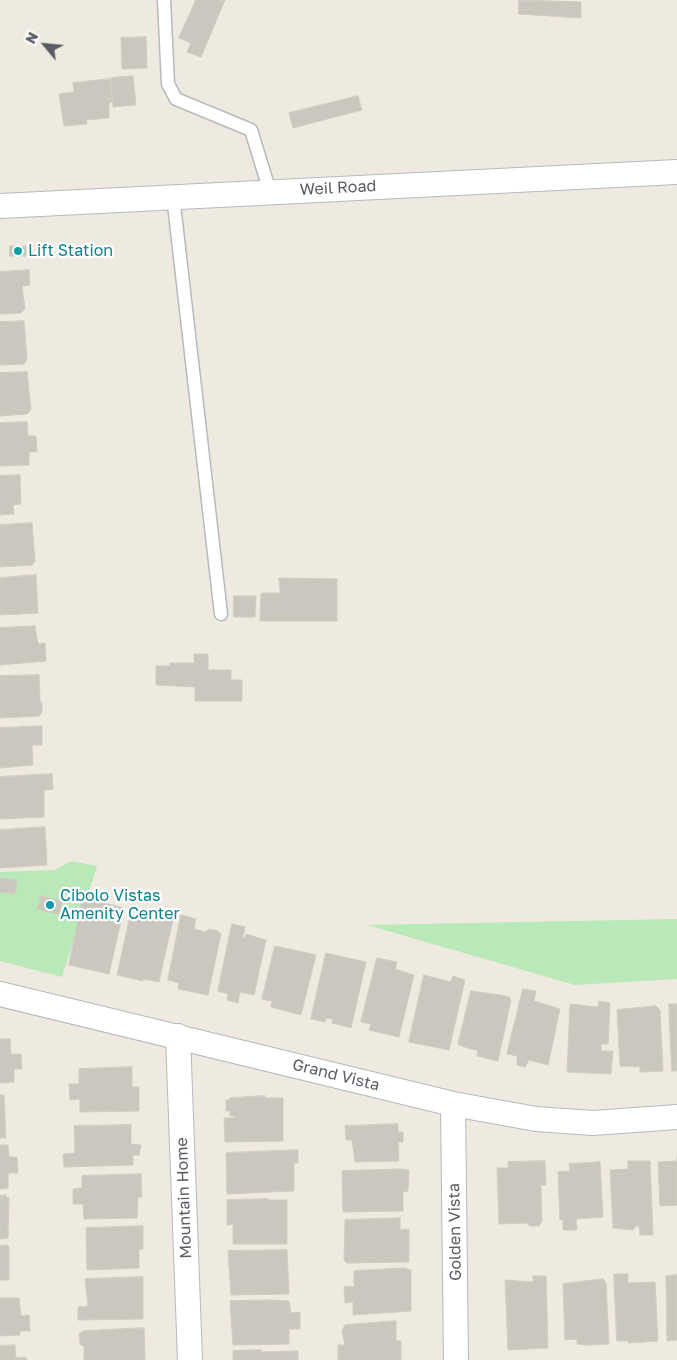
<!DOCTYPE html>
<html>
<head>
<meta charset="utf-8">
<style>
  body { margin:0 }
  #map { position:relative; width:677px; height:1360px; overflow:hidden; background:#eeeae0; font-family:"Golos Text",sans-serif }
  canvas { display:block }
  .north { position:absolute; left:20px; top:20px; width:50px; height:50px; -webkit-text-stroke:4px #fff; paint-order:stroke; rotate:298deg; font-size:14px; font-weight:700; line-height:20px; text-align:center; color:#595d63 }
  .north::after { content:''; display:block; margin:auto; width:18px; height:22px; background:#595d63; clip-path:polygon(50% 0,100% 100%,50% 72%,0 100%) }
</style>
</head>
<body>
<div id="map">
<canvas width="677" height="1360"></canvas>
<div class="north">N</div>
</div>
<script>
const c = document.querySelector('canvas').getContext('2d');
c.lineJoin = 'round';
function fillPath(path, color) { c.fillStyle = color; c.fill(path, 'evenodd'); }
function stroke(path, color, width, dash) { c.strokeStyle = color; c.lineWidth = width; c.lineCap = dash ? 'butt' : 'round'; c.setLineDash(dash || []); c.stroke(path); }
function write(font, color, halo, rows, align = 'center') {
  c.font = font + ' "Golos Text",sans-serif'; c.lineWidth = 4.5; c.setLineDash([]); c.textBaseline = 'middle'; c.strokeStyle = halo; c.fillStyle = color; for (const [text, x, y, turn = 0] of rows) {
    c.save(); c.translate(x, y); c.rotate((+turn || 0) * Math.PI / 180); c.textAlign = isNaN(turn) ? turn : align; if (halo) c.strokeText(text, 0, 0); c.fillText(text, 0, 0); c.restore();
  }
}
fillPath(new Path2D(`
  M 71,861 L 97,866 L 62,977 L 0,961 L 0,872 L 55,870 Z
  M 677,919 L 677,979 L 575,985 L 367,925 Z`), '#b9e8b9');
const building = new Path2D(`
  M 196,0 L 225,0 L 201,57 L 187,52 L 191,43 L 179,38 Z
  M 519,0 L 581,2 L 581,18 L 519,14 Z
  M 146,37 L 147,68 L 122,69 L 121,38 Z
  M 133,76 L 136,105 L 113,107 L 111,78 Z
  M 110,79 L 112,102 L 109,103 L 109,118 L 86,120 L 87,124 L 64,126 L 59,94 L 74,92 L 73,83 Z
  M 358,96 L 362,110 L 293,128 L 289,113 Z
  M 10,246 L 26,246 L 26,256 L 10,256 Z
  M 29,270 L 30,285 L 22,286 L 25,309 L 21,313 L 0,314 L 0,272 Z
  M 24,321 L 27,360 L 24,364 L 0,365 L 0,322 Z
  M 27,372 L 31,410 L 27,414 L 0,416 L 0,373 Z
  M 27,422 L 28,436 L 36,436 L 37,452 L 29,452 L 29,465 L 0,466 L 0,423 Z
  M 20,475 L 21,504 L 13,505 L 14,514 L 0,515 L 0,476 Z
  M 32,523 L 35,561 L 32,565 L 0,567 L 0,525 Z
  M 36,575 L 38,613 L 0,615 L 0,578 Z
  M 279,578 L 337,579 L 337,621 L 260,621 L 261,593 L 280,593 Z
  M 234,596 L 256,596 L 255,617 L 234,617 Z
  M 35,626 L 38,644 L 45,643 L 46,661 L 0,665 L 0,628 Z
  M 194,654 L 208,654 L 208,670 L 231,670 L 231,680 L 242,680 L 242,701 L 195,701 L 195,687 L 156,685 L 156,666 L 170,666 L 170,663 L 194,663 Z
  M 39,675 L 40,701 L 42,703 L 42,712 L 39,716 L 0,718 L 0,676 Z
  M 42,726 L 42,745 L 32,745 L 33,765 L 0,768 L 0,728 Z
  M 52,774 L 53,789 L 44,790 L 44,817 L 0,819 L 0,777 Z
  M 45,827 L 47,865 L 0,868 L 0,830 Z
  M 0,878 L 17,880 L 15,894 L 0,892 Z
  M 84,893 L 97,896 L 96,901 L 124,908 L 109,974 L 69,965 Z
  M 41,896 L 62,901 L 59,914 L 38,909 Z
  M 160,912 L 174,915 L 159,982 L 143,979 L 143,981 L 117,975 L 130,916 L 138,917 L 142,914 L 158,922 Z
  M 181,915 L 196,919 L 194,929 L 205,932 L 209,929 L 218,931 L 221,934 L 208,995 L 178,989 L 179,983 L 168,980 Z
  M 232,924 L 245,927 L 243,937 L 245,938 L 246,934 L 266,940 L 254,995 L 240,992 L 238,1003 L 227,1000 L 228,994 L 218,991 Z
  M 275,946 L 316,955 L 301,1015 L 271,1007 L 272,1001 L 262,999 Z
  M 326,953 L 366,962 L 351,1028 L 332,1023 L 333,1019 L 326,1018 L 325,1022 L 311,1019 Z
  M 377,958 L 397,962 L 395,969 L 414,975 L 399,1037 L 369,1030 L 371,1024 L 361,1022 Z
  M 424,975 L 451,982 L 453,976 L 465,980 L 449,1050 L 409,1042 Z
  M 523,989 L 536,991 L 534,1001 L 560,1009 L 548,1065 L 529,1060 L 525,1067 L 517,1065 L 517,1056 L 507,1054 Z
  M 471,991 L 501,995 L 509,997 L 511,1000 L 498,1061 L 477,1056 L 478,1051 L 458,1045 Z
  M 599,1001 L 610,1003 L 608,1044 L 601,1044 L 601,1051 L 613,1051 L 611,1074 L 567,1072 L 570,1004 L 598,1007 Z
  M 669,1004 L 677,1004 L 677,1071 L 672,1071 Z
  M 656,1006 L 660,1010 L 663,1071 L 640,1072 L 640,1067 L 620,1066 L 617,1010 Z
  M 0,1039 L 10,1039 L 11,1054 L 21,1054 L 22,1069 L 14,1069 L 14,1082 L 0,1083 Z
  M 132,1067 L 132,1087 L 139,1087 L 139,1111 L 80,1112 L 80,1099 L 70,1100 L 69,1084 L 79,1084 L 79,1069 Z
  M 0,1095 L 4,1095 L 6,1138 L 0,1138 Z
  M 265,1096 L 265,1098 L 283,1098 L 283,1141 L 225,1142 L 224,1118 L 235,1118 L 234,1116 L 230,1116 L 230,1111 L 226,1111 L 226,1100 L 230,1100 L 230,1098 Z
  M 398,1124 L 398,1132 L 403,1132 L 403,1142 L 398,1142 L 399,1161 L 355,1162 L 352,1140 L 346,1140 L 345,1126 Z
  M 131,1125 L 131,1144 L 141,1145 L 139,1155 L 133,1155 L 133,1165 L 64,1167 L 63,1154 L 75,1153 L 74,1126 Z
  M 0,1145 L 8,1145 L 9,1157 L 17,1157 L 18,1173 L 8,1173 L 8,1188 L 0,1189 Z
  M 298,1150 L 298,1163 L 294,1163 L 294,1191 L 227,1194 L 226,1153 Z
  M 677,1158 L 677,1205 L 660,1206 L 658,1162 L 677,1161 Z
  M 545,1161 L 546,1185 L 541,1185 L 542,1221 L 539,1226 L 530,1226 L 526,1223 L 499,1224 L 497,1168 L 508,1168 L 508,1162 Z
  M 628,1161 L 650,1161 L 653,1235 L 640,1235 L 639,1226 L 636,1226 L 633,1230 L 613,1228 L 610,1170 L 628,1169 Z
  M 600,1162 L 603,1217 L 576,1219 L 577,1230 L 563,1230 L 563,1220 L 560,1220 L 558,1172 L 570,1171 L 569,1164 Z
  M 400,1169 L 409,1170 L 408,1191 L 403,1192 L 403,1211 L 343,1212 L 342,1171 Z
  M 141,1174 L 142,1197 L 138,1197 L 137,1218 L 84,1219 L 83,1204 L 73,1204 L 73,1189 L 82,1188 L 82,1176 Z
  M 6,1195 L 6,1198 L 9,1197 L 8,1238 L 0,1239 L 0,1196 Z
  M 268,1199 L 268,1200 L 287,1200 L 287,1244 L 233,1244 L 233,1224 L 227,1225 L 227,1200 Z
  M 400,1218 L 400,1230 L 409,1229 L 409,1262 L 347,1263 L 344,1260 L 345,1220 Z
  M 143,1226 L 143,1249 L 139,1249 L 139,1268 L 87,1270 L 86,1228 Z
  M 7,1245 L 9,1247 L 9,1280 L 0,1280 L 0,1246 Z
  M 287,1250 L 289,1294 L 231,1295 L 228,1251 Z
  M 404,1268 L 411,1270 L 411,1311 L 353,1315 L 353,1302 L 345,1303 L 344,1286 L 354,1287 L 354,1271 Z
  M 614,1274 L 628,1274 L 628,1283 L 655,1282 L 658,1341 L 628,1343 L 628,1341 L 617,1341 Z
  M 677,1275 L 677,1340 L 667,1341 L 666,1276 Z
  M 533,1276 L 546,1276 L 548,1348 L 508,1350 L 505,1280 L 533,1282 Z
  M 143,1277 L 143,1319 L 78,1320 L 78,1307 L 88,1306 L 85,1279 Z
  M 603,1279 L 606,1283 L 609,1344 L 587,1345 L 577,1344 L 577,1339 L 565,1340 L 563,1284 Z
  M 0,1298 L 19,1298 L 21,1316 L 29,1315 L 30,1331 L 20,1331 L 20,1335 L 0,1336 Z
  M 271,1300 L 289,1301 L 291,1313 L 300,1312 L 300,1329 L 289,1329 L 289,1344 L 233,1345 L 230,1301 Z
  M 396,1321 L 396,1341 L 401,1341 L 401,1360 L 338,1360 L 338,1345 L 345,1345 L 342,1331 L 345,1325 Z
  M 144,1328 L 145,1360 L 84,1360 L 84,1347 L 80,1344 L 79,1334 L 83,1331 Z
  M 15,1345 L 16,1358 L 26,1357 L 27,1360 L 0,1360 L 0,1346 Z
  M 261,1350 L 261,1352 L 298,1351 L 298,1360 L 233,1360 L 233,1351 Z`);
fillPath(building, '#cac7bf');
stroke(building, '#d3ccbe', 1);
const lane = new Path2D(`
  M 164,0 L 168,84 L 176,99 L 251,130 L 270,192
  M 173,196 L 221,614`);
const street = new Path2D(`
  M 0,206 L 677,172
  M 0,994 L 453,1104 L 536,1119 L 593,1123 L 677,1117
  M 178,1036 L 190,1360
  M 453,1104 L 456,1360`);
stroke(lane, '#b6b9be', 15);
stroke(street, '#b6b9be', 26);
stroke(lane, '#fff', 12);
stroke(street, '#fff', 24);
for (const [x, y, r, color] of [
  [18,251,5,"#0f9aa8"],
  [50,905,5,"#0f9aa8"]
]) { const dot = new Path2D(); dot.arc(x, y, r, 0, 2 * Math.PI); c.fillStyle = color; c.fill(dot); stroke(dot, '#fff', 2); }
write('16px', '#595d63', '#fff', [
  ["Weil Road",338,188,-3],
  ["Grand Vista",336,1075,14],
  ["Mountain Home",184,1198,-92],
  ["Golden Vista",455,1232,-91]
]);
write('16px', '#0d838f', '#fff', [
  ["Lift Station",28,251],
  ["Cibolo Vistas",60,896],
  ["Amenity Center",60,914]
], 'left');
</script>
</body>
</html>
